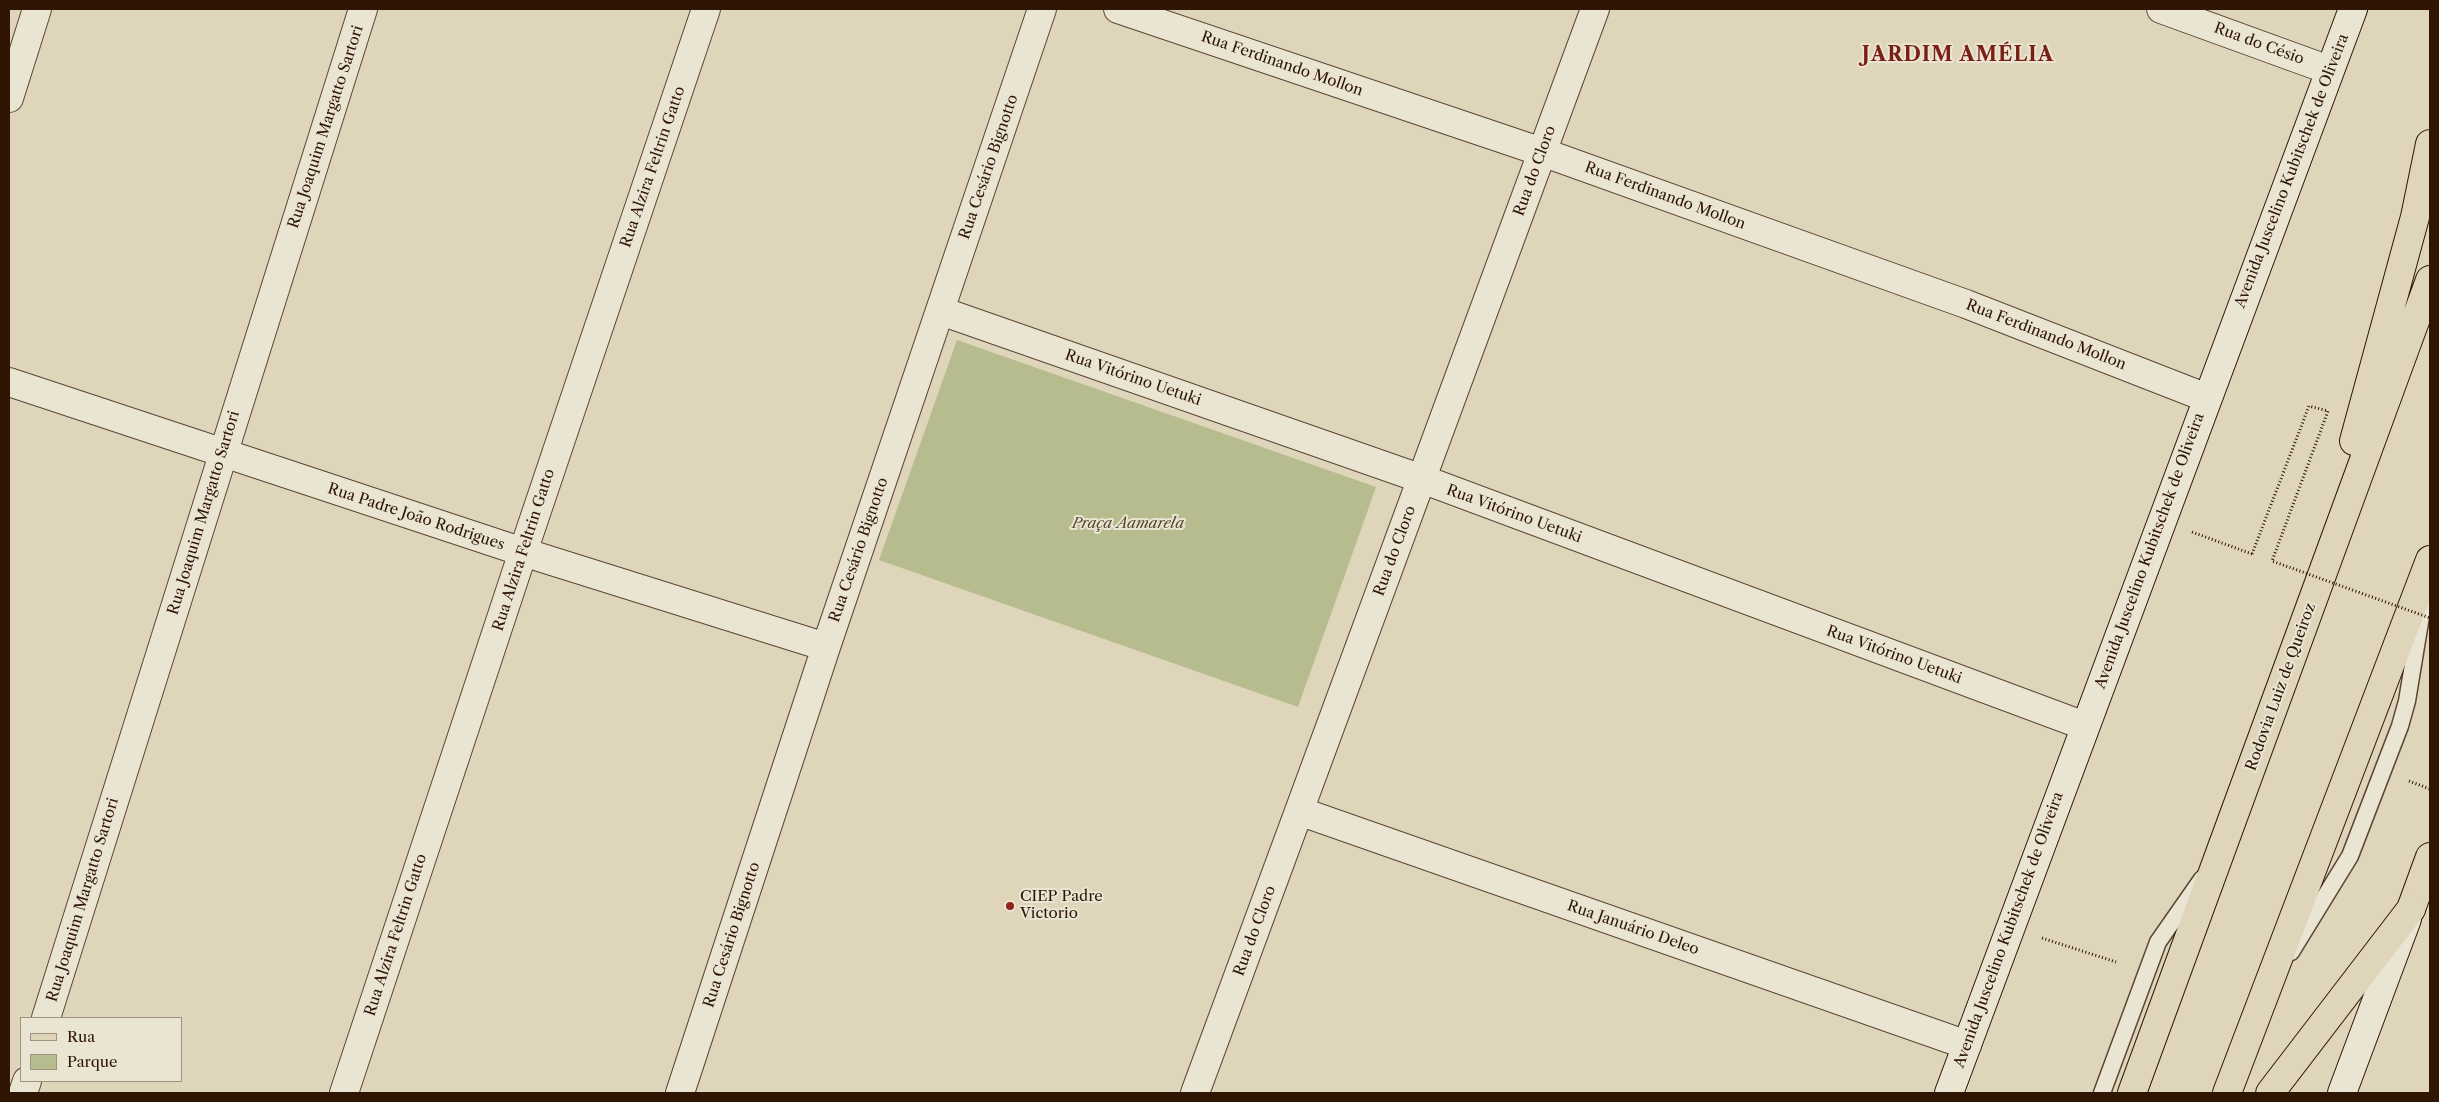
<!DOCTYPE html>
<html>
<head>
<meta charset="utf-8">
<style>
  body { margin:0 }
  #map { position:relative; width:2439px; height:1102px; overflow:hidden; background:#ded5bb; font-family:"Libre Caslon Text",serif }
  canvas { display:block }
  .frame { position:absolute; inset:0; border:10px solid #301505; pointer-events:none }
  .legend { position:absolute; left:20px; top:1017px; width:162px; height:65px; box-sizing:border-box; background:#eae4d3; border:1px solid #a09181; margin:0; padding:6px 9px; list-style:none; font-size:15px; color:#301505 }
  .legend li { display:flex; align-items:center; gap:10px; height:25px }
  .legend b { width:25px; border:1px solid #a09181 }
</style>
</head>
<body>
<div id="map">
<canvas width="2439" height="1102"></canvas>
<div class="frame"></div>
<ul class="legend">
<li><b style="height:6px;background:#ded5bb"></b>Rua</li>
<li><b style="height:14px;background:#b6bc8d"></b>Parque</li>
</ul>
</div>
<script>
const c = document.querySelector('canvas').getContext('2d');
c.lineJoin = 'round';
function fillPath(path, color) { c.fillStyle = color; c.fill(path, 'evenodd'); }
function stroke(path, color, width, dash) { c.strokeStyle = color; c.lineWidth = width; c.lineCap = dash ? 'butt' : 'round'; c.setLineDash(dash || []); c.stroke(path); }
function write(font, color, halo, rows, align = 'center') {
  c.font = font + ' "Libre Caslon Text",serif'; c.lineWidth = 4; c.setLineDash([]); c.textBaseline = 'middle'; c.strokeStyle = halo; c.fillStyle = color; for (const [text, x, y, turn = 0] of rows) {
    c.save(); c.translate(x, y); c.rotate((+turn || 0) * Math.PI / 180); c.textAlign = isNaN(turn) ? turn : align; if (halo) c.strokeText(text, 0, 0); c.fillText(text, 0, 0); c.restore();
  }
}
fillPath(new Path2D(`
  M 957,340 L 1376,487 L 1298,707 L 879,560 Z`), '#b6bc8d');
const service = new Path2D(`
  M 2291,952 L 2350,856 L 2400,726 L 2407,701 L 2423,604
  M 2102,1093 L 2158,942 L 2202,879`);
const minor = new Path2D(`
  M 1118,9 L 1542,152 L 1966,304 L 2207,398
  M 2161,9 L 2329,70
  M 9,98 L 37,9
  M 941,311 L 1422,479 L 2085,726
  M 9,382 L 523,552 L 826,647
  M 1299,811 L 1967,1045
  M 46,1018 L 363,9
  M 23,1093 L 27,1081
  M 344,1093 L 523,552 L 706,9
  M 680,1093 L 826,647 L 1042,9
  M 1195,1093 L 1595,9`);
const secondary = new Path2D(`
  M 1949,1093 L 2353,9
  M 2342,1093 L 2407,919`);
const primary = new Path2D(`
  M 2411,909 L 2430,857`);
const motorway = new Path2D(`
  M 2354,441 L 2415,217 L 2430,144
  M 2132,1093 L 2430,280
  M 2227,1093 L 2430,560
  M 2270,1093 L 2411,909`);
stroke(service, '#5c4532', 19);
stroke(minor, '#5c4532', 30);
stroke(secondary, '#301505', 30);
stroke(primary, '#301505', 30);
stroke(motorway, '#301505', 30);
stroke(new Path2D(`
  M 2192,532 L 2252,554
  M 2409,781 L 2430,789
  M 2042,938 L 2116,962`), '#301505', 3, [1, 2.5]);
stroke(service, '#eae4d3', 16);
stroke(minor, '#eae4d3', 28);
stroke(secondary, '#eae4d3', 28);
stroke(primary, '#ded5bb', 28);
stroke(motorway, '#ded5bb', 28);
stroke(new Path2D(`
  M 2252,554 L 2309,406 L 2328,411 L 2272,561 L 2430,618`), '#301505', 3, [1, 2.5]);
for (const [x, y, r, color] of [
  [1010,906,5,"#8f2418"]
]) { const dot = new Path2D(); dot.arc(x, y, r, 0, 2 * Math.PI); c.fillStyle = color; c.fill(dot); stroke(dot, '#eae4d3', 2); }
write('15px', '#301505', '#eae4d3', [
  ["Rua do Césio",2259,44,20],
  ["Rua Ferdinando Mollon",1282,64,19],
  ["Rua Joaquim Margatto Sartori",326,127,-72],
  ["Rua Alzira Feltrin Gatto",653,167,-71],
  ["Rua Cesário Bignotto",989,167,-71],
  ["Rua do Cloro",1535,171,-70],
  ["Avenida Juscelino Kubitschek de Oliveira",2292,171,-69],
  ["Rua Ferdinando Mollon",1665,196,20],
  ["Rua Ferdinando Mollon",2046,335,21],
  ["Rua Vitórino Uetuki",1133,378,19],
  ["Rua Joaquim Margatto Sartori",204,513,-73],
  ["Rua Vitórino Uetuki",1514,514,20],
  ["Rua Padre João Rodrigues",416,517,18],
  ["Rua Alzira Feltrin Gatto",524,550,-72],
  ["Rua Cesário Bignotto",859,550,-71],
  ["Rua do Cloro",1395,551,-70],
  ["Avenida Juscelino Kubitschek de Oliveira",2150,551,-70],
  ["Rua Vitórino Uetuki",1894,655,20],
  ["Rodovia Luiz de Queiroz",2281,687,-70],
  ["Rua Joaquim Margatto Sartori",83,900,-73],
  ["Rua Januário Deleo",1633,928,19],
  ["Avenida Juscelino Kubitschek de Oliveira",2009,930,-70],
  ["Rua do Cloro",1255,931,-70],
  ["Rua Alzira Feltrin Gatto",396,935,-72],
  ["Rua Cesário Bignotto",732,935,-72]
]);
write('italic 15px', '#58472e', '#eae4d3', [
  ["Praça Aamarela",1128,524]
]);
write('15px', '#301505', '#eae4d3', [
  ["CIEP Padre",1020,897],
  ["Victorio",1020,914]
], 'left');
c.letterSpacing = '1px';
write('bold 20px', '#7a1f14', '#eae4d3', [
  ["JARDIM AMÉLIA",1958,55]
]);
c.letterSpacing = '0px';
</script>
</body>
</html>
